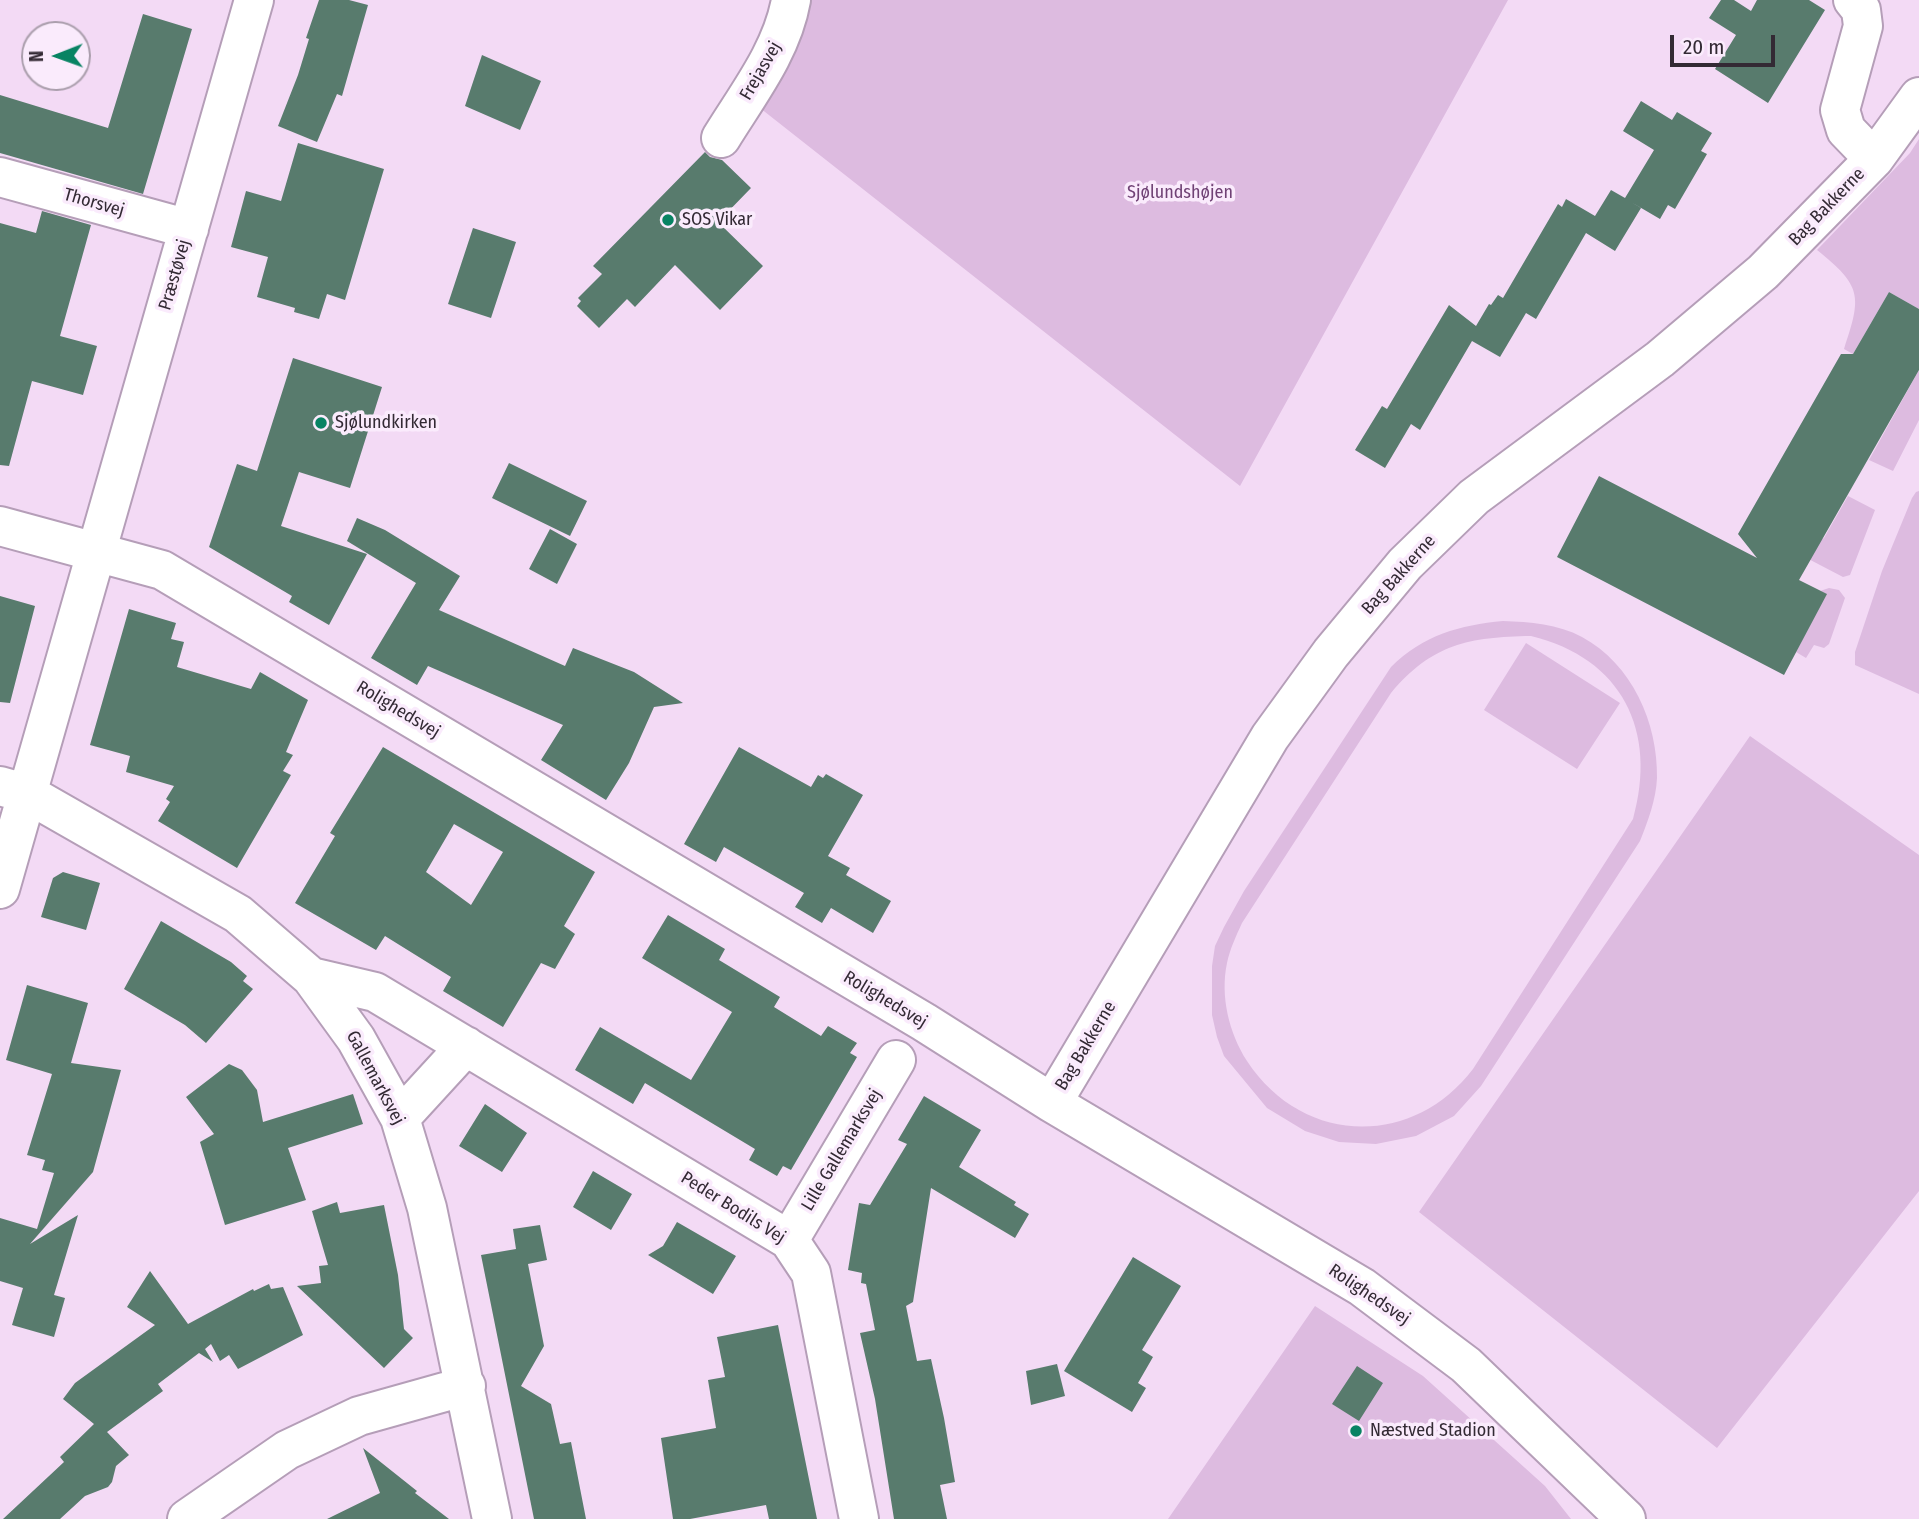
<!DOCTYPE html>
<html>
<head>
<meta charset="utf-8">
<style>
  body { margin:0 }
  #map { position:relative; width:1919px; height:1519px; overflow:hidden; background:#f3daf5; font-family:"Fira Sans Condensed",sans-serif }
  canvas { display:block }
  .north { position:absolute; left:21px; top:21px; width:70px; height:70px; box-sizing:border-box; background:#faebfc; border:2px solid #aa9eac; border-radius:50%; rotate:269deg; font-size:19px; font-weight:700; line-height:28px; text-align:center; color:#332a34 }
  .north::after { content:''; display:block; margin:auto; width:24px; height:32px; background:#088363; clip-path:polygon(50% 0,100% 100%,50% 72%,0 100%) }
  .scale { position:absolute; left:1670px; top:35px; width:105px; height:32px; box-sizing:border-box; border:4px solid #332a34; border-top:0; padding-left:9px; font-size:21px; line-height:24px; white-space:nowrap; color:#332a34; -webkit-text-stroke:5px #faebfc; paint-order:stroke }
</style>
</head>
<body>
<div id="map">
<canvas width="1919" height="1519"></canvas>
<div class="north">N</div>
<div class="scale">20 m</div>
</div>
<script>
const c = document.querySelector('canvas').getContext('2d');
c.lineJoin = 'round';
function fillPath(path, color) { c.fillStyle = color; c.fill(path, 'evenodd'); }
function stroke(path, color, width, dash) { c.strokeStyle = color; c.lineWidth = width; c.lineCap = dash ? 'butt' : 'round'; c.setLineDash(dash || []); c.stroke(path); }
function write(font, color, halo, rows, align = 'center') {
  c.font = font + ' "Fira Sans Condensed",sans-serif'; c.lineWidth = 7; c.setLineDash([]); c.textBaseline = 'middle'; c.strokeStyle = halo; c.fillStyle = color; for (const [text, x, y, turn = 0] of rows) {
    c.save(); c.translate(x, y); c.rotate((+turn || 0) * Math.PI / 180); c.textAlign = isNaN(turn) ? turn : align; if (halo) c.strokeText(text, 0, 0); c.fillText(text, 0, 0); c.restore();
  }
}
fillPath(new Path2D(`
  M 809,0 L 1508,0 L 1240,486 L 760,108 Z
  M 1919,139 L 1919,309 L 1889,292 L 1853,354 L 1844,349 C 1862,296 1862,286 1817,250 L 1910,153 Z
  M 1919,370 L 1919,420 L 1893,471 L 1869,460 Z
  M 1919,491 L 1919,694 L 1855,665 L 1855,652 L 1882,571 L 1912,498 L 1916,492 Z
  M 1848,496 L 1875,510 L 1850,575 L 1843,577 L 1797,553 L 1824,538 Z
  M 1829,588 L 1839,590 L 1845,598 L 1829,644 L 1824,648 L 1814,645 L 1806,658 L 1796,652 L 1826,594 L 1820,591 Z
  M 1503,621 C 1530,622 1558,624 1582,637 C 1632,664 1658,723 1657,778 C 1656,800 1648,821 1640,841 L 1481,1086 L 1454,1116 L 1416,1136 L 1376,1144 L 1339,1142 L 1305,1131 L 1267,1108 L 1224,1056 L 1217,1037 L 1212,1015 L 1212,966 L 1215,946 L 1224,927 L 1244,891 L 1391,667 C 1423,635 1460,625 1503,621 ZM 1531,636 C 1622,658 1658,731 1633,819 L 1473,1069 C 1412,1149 1302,1145 1247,1061 C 1229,1033 1220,996 1227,963 C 1230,949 1236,936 1242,923 L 1391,693 C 1432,644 1469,637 1531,636 Z
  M 1526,643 L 1620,703 L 1577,769 L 1484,710 Z
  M 1750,736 L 1919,855 L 1919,1191 L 1717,1448 L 1419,1212 Z
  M 1315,1306 L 1423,1376 L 1545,1486 L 1571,1519 L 1168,1519 Z`), '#ddbbe0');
fillPath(new Path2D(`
  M 319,0 L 349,0 L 368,5 L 342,96 L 337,94 L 317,142 L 278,126 L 298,75 L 309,39 L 306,38 Z
  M 1721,0 L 1734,0 L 1751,11 L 1757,0 L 1809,0 L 1825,10 L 1768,103 L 1715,69 L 1736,35 L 1709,18 Z
  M 143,14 L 192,29 L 143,194 L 0,153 L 0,95 L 108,128 Z
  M 482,55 L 541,81 L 520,130 L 465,106 Z
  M 1641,101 L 1672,120 L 1677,112 L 1712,133 L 1701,151 L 1707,154 L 1675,209 L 1668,205 L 1660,219 L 1631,202 L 1641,208 L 1615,251 L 1586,233 L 1536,319 L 1526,313 L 1500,357 L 1472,341 L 1420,430 L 1411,424 L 1385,468 L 1355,450 L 1382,406 L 1387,409 L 1449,305 L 1476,326 L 1489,304 L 1491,305 L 1498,295 L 1503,298 L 1558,204 L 1562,207 L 1566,199 L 1595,216 L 1611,190 L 1625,198 L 1654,150 L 1623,131 Z
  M 298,143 L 384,169 L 345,300 L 327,294 L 319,319 L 294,312 L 295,308 L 257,297 L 268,257 L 231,247 L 246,191 L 281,201 Z
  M 705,152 L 710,157 L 722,160 L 751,188 L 718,222 L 763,266 L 720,310 L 675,265 L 635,307 L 627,299 L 599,328 L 577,306 L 581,301 L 578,298 L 602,274 L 593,266 Z
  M 42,211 L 91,225 L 60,336 L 97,346 L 83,395 L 32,381 L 9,466 L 0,465 L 0,223 L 36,233 Z
  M 473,228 L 516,242 L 491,318 L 448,304 Z
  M 1889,292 L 1919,309 L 1919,370 L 1799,580 L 1827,594 L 1784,675 L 1557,557 L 1599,476 L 1757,558 L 1738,534 L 1841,354 L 1853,354 Z
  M 293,358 L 382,387 L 350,488 L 299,472 L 281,526 L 367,554 L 329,625 L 289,602 L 292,596 L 209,547 L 237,464 L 257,471 Z
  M 509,463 L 587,501 L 570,536 L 492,498 Z
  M 357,518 L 385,530 L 460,576 L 439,610 L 565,666 L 573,648 L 634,672 L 683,703 L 654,707 L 629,763 L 606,800 L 541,760 L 563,725 L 428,666 L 417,685 L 371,658 L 416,583 L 347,541 Z
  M 550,529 L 577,544 L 557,584 L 529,569 Z
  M 0,596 L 35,606 L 10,703 L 0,702 Z
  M 129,609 L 176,623 L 171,639 L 184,642 L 177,667 L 251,689 L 260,672 L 308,700 L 286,752 L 293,755 L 283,771 L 291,775 L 237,868 L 158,821 L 170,802 L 166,799 L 174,786 L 126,772 L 130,756 L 90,745 Z
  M 383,747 L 595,872 L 564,926 L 575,934 L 555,969 L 541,963 L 503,1027 L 443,991 L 451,977 L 385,936 L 376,950 L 295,903 L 335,836 L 330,833 ZM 454,824 L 503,852 L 471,905 L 426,872 Z
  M 739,747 L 811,787 L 818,775 L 823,778 L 826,774 L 863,795 L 828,856 L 850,868 L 846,875 L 891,901 L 873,933 L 831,908 L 822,923 L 795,907 L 804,893 L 724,847 L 716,862 L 684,844 Z
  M 63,872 L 100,883 L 86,930 L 41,917 L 53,878 Z
  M 668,915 L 725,949 L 719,960 L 780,997 L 774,1007 L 821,1036 L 828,1026 L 857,1043 L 850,1053 L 857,1057 L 791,1170 L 783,1166 L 777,1176 L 749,1160 L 755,1149 L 645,1083 L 633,1104 L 575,1070 L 600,1027 L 691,1080 L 732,1012 L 642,958 Z
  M 161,921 L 231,962 L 247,976 L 243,981 L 253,989 L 206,1043 L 185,1025 L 124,989 Z
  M 27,985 L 88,1003 L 71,1063 L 121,1070 L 93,1172 L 30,1244 L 78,1215 L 54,1295 L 65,1298 L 54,1337 L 12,1325 L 23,1288 L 0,1281 L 0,1218 L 37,1229 L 54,1173 L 42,1170 L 45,1160 L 27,1155 L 52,1074 L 6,1060 Z
  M 229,1064 L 242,1070 L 257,1090 L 263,1122 L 353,1094 L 363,1124 L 288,1148 L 306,1200 L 225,1225 L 200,1142 L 214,1134 L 186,1097 Z
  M 924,1096 L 981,1130 L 959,1167 L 1016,1202 L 1014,1205 L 1029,1214 L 1015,1238 L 931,1188 L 913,1302 L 906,1306 L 917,1361 L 931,1359 L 944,1418 L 955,1482 L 940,1485 L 947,1519 L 894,1519 L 875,1399 L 860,1333 L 875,1330 L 866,1284 L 861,1283 L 862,1273 L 848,1270 L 859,1203 L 870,1205 L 907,1144 L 898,1140 Z
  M 485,1104 L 527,1133 L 502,1172 L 459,1146 Z
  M 593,1171 L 632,1194 L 611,1230 L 573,1207 Z
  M 337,1202 L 340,1213 L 384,1205 L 398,1275 L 404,1329 L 413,1338 L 384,1368 L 297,1286 L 321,1283 L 319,1266 L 328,1265 L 312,1211 Z
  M 677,1222 L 736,1256 L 713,1294 L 648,1255 L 663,1246 Z
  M 540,1225 L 547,1260 L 528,1264 L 544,1346 L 521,1386 L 551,1404 L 560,1444 L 571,1442 L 586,1519 L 534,1519 L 481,1255 L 516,1249 L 513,1229 Z
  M 1133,1257 L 1181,1286 L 1142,1350 L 1153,1357 L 1138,1383 L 1146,1388 L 1132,1412 L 1064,1371 Z
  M 150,1271 L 188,1324 L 253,1289 L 254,1291 L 269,1284 L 271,1289 L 283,1287 L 303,1335 L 238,1369 L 229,1355 L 220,1361 L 211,1344 L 205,1349 L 213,1362 L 199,1353 L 158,1384 L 163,1391 L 107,1432 L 129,1455 L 116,1466 L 112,1482 L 108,1487 L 85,1496 L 60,1519 L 3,1519 L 64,1462 L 60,1457 L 94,1424 L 63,1399 L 75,1383 L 155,1325 L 127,1307 Z
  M 778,1325 L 817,1519 L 769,1519 L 766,1505 L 690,1519 L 673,1519 L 661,1438 L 716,1428 L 708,1380 L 725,1377 L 717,1337 Z
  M 1057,1364 L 1065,1396 L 1031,1405 L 1026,1371 Z
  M 1357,1366 L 1383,1383 L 1359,1421 L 1332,1404 Z
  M 363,1448 L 417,1491 L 415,1493 L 449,1519 L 327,1519 L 380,1493 Z`), '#587b6d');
const minor = new Path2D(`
  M 1853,0 L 1861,10 L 1863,26 L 1840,110 L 1846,130 L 1874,159
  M 721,138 C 748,94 782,51 791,0
  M 0,177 L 189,229
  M 0,526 L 162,570 L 924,1022 L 1052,1103 L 1362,1287 L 1466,1365 L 1626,1519
  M 0,786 L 28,794 L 238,914 L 311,977 L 356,1039 L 400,1118 L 427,1208 L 492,1519
  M 0,889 L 254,0
  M 311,977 L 375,992 L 789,1240 L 811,1273 L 859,1519
  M 1052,1103 L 1270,737 L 1331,653 L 1405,564 L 1474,497 L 1660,359 L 1763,272 L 1874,159 L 1919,97
  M 400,1118 L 466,1046
  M 789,1240 L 896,1060
  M 187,1519 L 287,1450 L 359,1416 L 466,1386`);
stroke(minor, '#b59eb8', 42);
stroke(minor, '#fff', 38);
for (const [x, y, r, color] of [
  [668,220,7,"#088363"],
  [321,423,7,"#088363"],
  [1356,1431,7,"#088363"]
]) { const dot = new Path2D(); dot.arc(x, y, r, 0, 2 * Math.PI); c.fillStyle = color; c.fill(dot); stroke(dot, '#faebfc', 2.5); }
write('18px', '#332a34', '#faebfc', [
  ["Frejasvej",761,71,-60],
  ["Thorsvej",94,203,16],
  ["Bag Bakkerne",1827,207,-46],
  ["Præstøvej",175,275,-74],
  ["Bag Bakkerne",1399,575,-48],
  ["Rolighedsvej",398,710,31],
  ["Rolighedsvej",885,1000,31],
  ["Bag Bakkerne",1086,1046,-59],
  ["Gallemarksvej",375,1078,62],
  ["Lille Gallemarksvej",842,1150,-59],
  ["Peder Bodils Vej",733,1208,32],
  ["Rolighedsvej",1369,1295,34]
]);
write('18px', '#704275', '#faebfc', [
  ["Sjølundshøjen",1180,193]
]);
write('18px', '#332a34', '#faebfc', [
  ["SOS Vikar",682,220],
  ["Sjølundkirken",335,423],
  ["Næstved Stadion",1370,1431]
], 'left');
</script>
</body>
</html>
